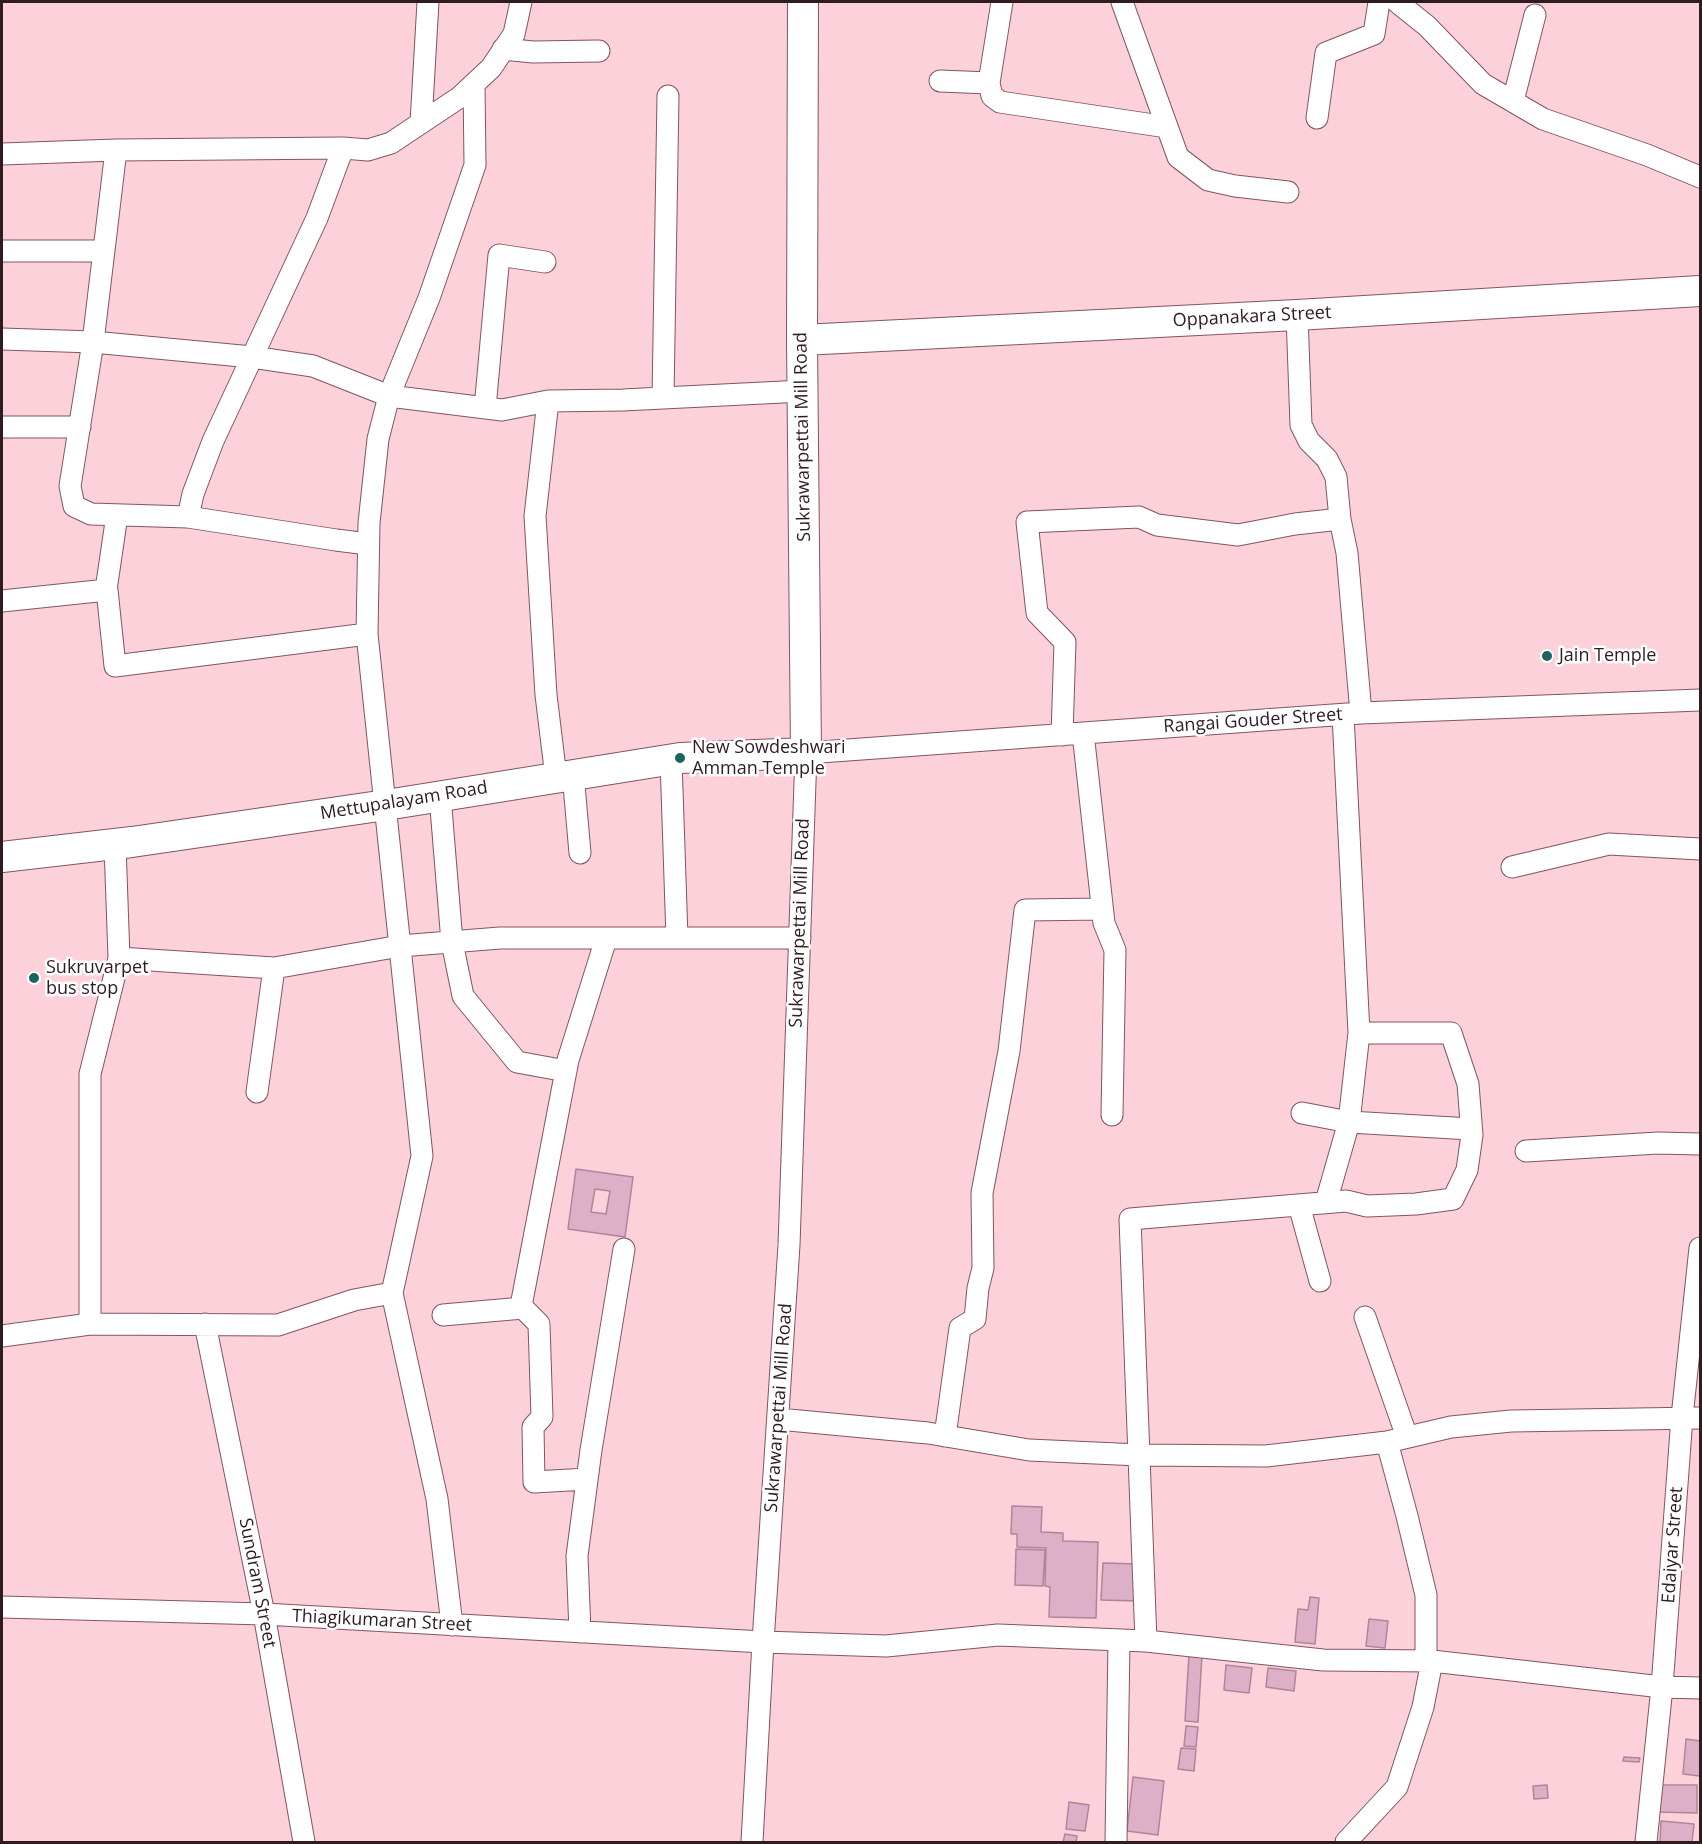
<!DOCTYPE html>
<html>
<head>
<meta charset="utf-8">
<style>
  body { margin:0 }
  #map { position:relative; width:1702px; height:1844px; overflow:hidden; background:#fcd1da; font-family:"Open Sans",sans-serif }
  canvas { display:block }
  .frame { position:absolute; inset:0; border:3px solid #2f1c20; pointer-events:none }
</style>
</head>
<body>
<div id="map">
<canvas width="1702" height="1844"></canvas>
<div class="frame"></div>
</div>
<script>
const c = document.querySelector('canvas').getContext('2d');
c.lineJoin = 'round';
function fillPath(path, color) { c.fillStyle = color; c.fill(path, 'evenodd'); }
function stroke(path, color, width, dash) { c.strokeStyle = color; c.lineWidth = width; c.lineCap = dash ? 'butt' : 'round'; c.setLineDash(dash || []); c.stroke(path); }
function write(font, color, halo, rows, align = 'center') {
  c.font = font + ' "Open Sans",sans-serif'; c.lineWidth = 5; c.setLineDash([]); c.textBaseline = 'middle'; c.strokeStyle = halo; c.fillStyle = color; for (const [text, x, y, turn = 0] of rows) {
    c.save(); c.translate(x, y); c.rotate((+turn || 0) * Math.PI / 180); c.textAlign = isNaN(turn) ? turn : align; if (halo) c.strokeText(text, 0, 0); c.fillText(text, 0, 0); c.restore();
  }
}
const building = new Path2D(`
  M 576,1169 L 633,1177 L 625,1237 L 568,1229 ZM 595,1189 L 610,1191 L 606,1214 L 591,1212 Z
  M 1012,1506 L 1042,1507 L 1041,1532 L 1063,1533 L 1063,1541 L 1098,1542 L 1096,1618 L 1049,1617 L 1050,1587 L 1045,1586 L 1046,1548 L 1017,1547 L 1017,1534 L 1011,1534 Z
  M 1016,1549 L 1045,1550 L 1043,1586 L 1015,1585 Z
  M 1103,1563 L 1140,1564 L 1138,1601 L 1101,1600 Z
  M 1310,1597 L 1319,1598 L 1315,1644 L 1295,1642 L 1298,1609 L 1308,1610 Z
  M 1369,1619 L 1388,1621 L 1385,1648 L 1366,1646 Z
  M 1189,1654 L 1202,1655 L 1198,1722 L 1185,1721 Z
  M 1226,1665 L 1252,1668 L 1249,1693 L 1224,1690 Z
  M 1268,1668 L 1296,1671 L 1294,1691 L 1266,1687 Z
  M 1186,1726 L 1198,1727 L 1196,1747 L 1184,1746 Z
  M 1686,1739 L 1700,1741 L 1700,1776 L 1683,1774 Z
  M 1181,1748 L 1196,1749 L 1194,1771 L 1178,1769 Z
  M 1624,1757 L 1640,1758 L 1639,1762 L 1623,1761 Z
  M 1133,1777 L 1164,1781 L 1158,1835 L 1127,1831 Z
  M 1547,1785 L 1548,1798 L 1534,1799 L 1533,1786 Z
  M 1659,1785 L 1697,1785 L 1697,1813 L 1658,1812 Z
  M 1069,1802 L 1089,1805 L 1085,1831 L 1066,1829 Z
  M 1661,1821 L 1694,1824 L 1692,1842 L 1660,1842 Z
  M 1065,1834 L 1077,1836 L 1076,1842 L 1063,1842 Z`);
fillPath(building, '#ddb0c8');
stroke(building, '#af859c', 1.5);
const minor = new Path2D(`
  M 1002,2 L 989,83 L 992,96 L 1000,102 L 1167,127
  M 1122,2 L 1178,157 L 1208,180 L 1235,186 L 1288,192
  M 1397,2 L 1427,26 L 1483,84 L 1543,119 L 1647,155 L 1700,177
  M 503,49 L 533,52 L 599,51
  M 940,81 L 989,83
  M 1513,101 L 1535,15
  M 1317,118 L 1326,53 L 1374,34 L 1379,2
  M 421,123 L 428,2
  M 116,150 L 93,342 L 70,486 L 74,506 L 91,514 L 188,517 L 336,540 L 368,544
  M 2,154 L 116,150 L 343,148
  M 2,251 L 104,251
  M 1297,315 L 1301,425 L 1309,441 L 1327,459 L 1336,477 L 1340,519 L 1347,553 L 1361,713
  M 2,339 L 93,342 L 252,357 L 313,366 L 389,396 L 502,410 L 548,401 L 623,400 L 803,391
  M 663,398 L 668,96
  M 548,401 L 535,516 L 546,695 L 556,777
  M 485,408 L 499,255 L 545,262
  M 2,427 L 80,427
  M 188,517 L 193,494 L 213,441 L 317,218 L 343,148 L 368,150 L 391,143 L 460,97 L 491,68 L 514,34 L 521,2
  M 106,590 L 117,515
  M 2,601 L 107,590 L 115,666 L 367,634
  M 1083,733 L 1104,923 L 1115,950 L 1112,1115
  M 1062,735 L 1065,642 L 1037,613 L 1027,522 L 1139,517 L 1157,525 L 1238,535 L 1295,524 L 1340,519
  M 671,760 L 677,938
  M 573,774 L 580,853
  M 440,796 L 452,942 L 463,996 L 517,1062 L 566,1071
  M 1512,867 L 1609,844 L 1700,849
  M 119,958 L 274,968 L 257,1092
  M 274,968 L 400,946 L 500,938 L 800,938
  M 1302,1113 L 1349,1122 L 1471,1129
  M 1526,1151 L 1658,1143 L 1700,1144
  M 1326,1202 L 1349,1122 L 1359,1033 L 1343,715
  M 1299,1205 L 1320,1281
  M 443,1315 L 523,1308
  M 1365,1317 L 1407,1437
  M 90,1324 L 90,1074 L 119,958 L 115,845
  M 205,1324 L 264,1614 L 304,1842
  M 2,1336 L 90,1324 L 278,1325 L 354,1300 L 392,1293
  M 778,1419 L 928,1433 L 1029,1450 L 1139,1455 L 1266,1456 L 1387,1442 L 1451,1427 L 1511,1421 L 1700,1418
  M 945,1436 L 960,1328 L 975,1319 L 978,1288 L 983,1268 L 982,1193 L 1009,1051 L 1025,910 L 1102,909
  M 1387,1442 L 1407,1516 L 1426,1595 L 1426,1661
  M 587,1479 L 534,1482 L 533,1427 L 542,1417 L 539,1324 L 521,1306 L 568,1060 L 606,939
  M 2,1607 L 264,1614 L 763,1642 L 886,1646 L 998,1635 L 1146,1641 L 1323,1660 L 1432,1661 L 1662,1687 L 1700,1688
  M 452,1625 L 437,1499 L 392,1293 L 422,1156 L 367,634 L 369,523 L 378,439 L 389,396 L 429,298 L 475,165 L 474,84
  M 580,1632 L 577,1556 L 591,1450 L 624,1249
  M 1146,1641 L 1130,1219 L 1346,1201 L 1367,1206 L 1416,1204 L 1453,1199 L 1467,1170 L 1472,1135 L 1468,1084 L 1451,1033 L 1359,1033
  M 752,1842 L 763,1642 L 789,1245 L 806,753 L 1361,713 L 1700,700
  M 1116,1842 L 1119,1640
  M 1346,1842 L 1397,1787 L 1423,1707 L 1432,1661
  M 1646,1842 L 1662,1687 L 1682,1417 L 1700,1248`);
const highway = new Path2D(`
  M 802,340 L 1297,315 L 1700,291
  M 2,857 L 132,842 L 386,805 L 680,758 L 806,753 L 802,340 L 803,2`);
stroke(minor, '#82555f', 23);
stroke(highway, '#82555f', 32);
stroke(minor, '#fff', 21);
stroke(highway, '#fff', 30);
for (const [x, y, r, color] of [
  [1547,656,6,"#1a655e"],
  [680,758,6,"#1a655e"],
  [34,978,6,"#1a655e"]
]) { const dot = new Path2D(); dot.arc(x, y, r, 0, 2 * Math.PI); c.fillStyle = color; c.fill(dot); stroke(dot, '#fff', 2); }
write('18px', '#2f1c20', '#fff', [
  ["Oppanakara Street",1252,317,-3],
  ["Sukrawarpettai Mill Road",803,437,-91],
  ["Rangai Gouder Street",1253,721,-4],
  ["Mettupalayam Road",404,801,-9],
  ["Sukrawarpettai Mill Road",800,923,-88],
  ["Sukrawarpettai Mill Road",779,1408,-86],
  ["Edaiyar Street",1673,1545,-86],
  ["Sundram Street",257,1583,79],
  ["Thiagikumaran Street",382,1621,3]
]);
write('18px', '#2f1c20', '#fff', [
  ["Jain Temple",1559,656],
  ["New Sowdeshwari",692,748],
  ["Amman Temple",692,769],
  ["Sukruvarpet",46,968],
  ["bus stop",46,989]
], 'left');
</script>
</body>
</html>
